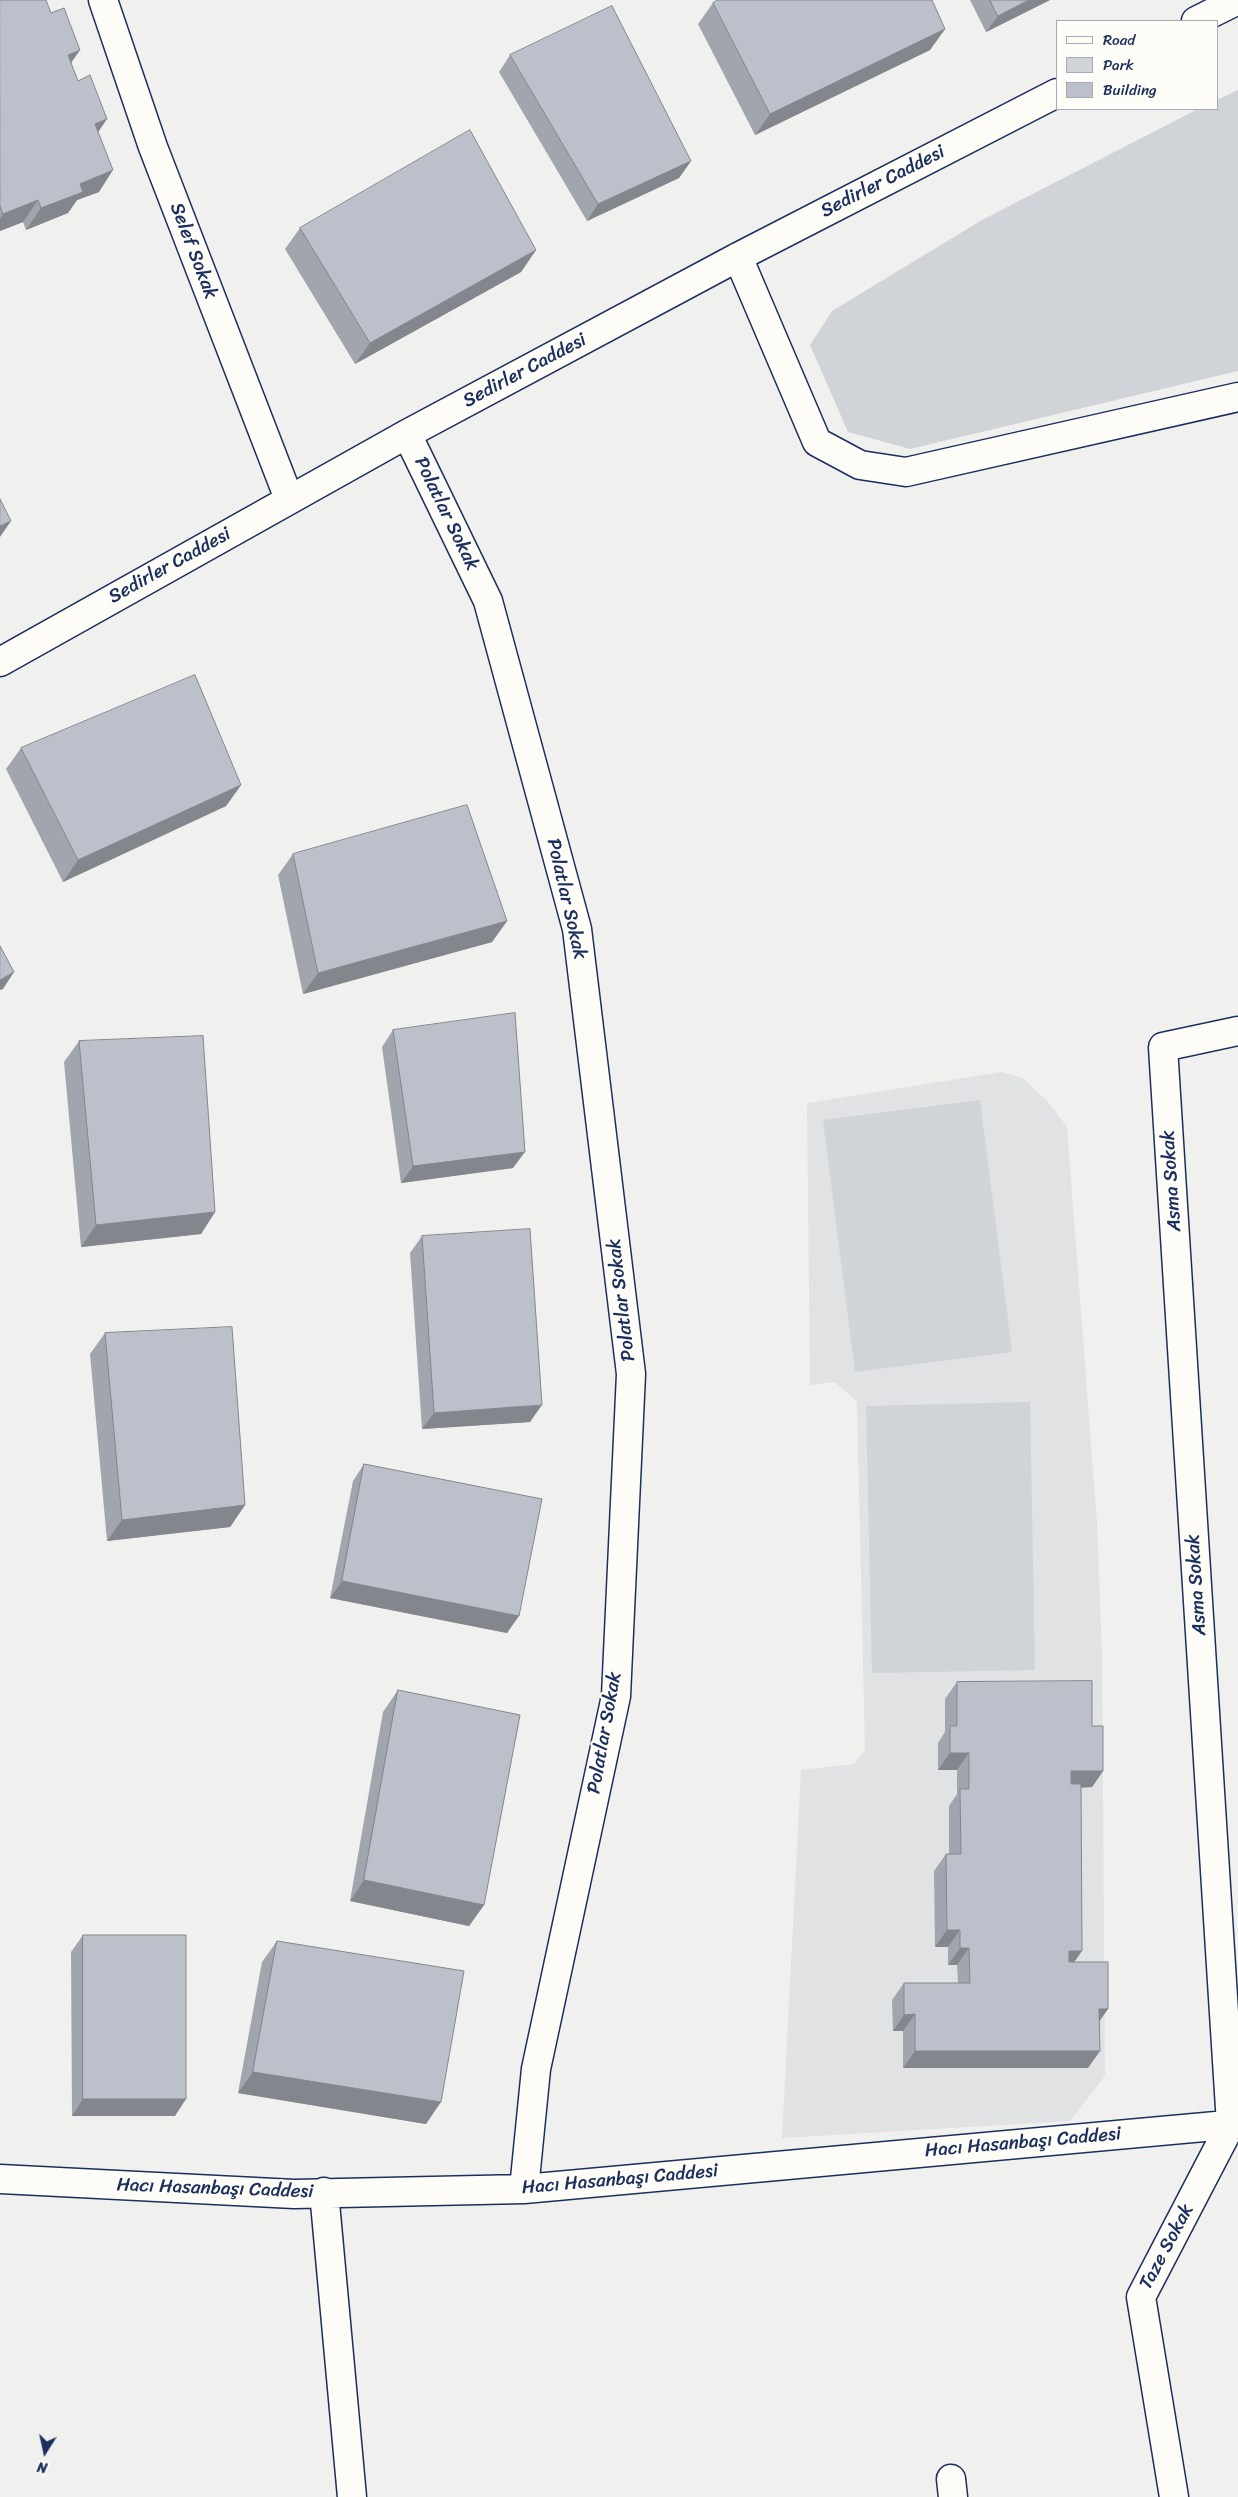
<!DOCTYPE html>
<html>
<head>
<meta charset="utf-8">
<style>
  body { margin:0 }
  #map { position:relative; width:1238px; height:2497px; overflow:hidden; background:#f0f0ee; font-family:Sriracha,sans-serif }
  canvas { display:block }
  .legend { position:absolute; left:1056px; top:20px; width:162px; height:90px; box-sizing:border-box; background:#fdfcf7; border:1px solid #a3aaba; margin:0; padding:6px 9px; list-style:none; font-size:15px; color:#1b2f5e }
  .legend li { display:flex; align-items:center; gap:10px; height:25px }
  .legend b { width:25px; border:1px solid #a3aaba }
  .north { position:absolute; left:20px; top:2427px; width:50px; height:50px; -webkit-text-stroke:4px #fdfcf7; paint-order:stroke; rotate:190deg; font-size:14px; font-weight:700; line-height:20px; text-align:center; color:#1b2f5e }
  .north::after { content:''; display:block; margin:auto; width:18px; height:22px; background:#1b2f5e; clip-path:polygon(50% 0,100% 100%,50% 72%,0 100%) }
</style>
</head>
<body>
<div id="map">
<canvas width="1238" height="2497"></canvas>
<ul class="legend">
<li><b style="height:6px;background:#fdfcf7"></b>Road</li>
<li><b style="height:14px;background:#d0d3d8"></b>Park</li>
<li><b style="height:14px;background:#bbc0ca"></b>Building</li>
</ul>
<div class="north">N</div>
</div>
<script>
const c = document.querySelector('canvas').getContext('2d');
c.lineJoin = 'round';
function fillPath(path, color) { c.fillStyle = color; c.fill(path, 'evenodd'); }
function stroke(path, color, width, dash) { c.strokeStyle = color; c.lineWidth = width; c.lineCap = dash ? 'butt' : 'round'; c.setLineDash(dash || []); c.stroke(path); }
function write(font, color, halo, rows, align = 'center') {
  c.font = font + ' Sriracha,sans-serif'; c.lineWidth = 4.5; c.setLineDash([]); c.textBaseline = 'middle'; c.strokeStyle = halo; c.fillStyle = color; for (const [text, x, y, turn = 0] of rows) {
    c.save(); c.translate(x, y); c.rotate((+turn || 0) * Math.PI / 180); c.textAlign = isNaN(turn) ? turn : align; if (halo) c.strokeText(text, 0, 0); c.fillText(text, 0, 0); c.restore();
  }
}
fillPath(new Path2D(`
  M 1002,1072 L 1023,1078 L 1049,1103 L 1067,1127 L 1097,1523 L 1102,1656 L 1105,2076 L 1070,2121 L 782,2138 L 801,1770 L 854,1764 L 865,1750 L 857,1402 L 835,1382 L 810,1385 L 807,1103 Z`), '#e0e2e3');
fillPath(new Path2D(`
  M 1238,90 L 1238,371 L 910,449 L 848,432 L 810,345 L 832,311 L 982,220 L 1198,109 L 1217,109 L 1217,100 Z
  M 980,1100 L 1012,1352 L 855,1372 L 823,1120 Z
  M 1030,1402 L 1035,1670 L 872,1673 L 866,1406 Z`), '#d0d3d8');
const minor = new Path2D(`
  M 103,0 L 153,147 L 289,499
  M 1196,21 L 1238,0
  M 738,257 L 817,442 L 860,465 L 906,472 L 1238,397
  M 407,434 L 488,601 L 577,929 L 631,1374 L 616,1696 L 536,2069 L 524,2189
  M 0,662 L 407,434 L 738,257 L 1057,93
  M 0,2179 L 294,2194 L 524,2189 L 1238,2124
  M 324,2192 L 352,2497
  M 951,2479 L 953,2497
  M 1174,2497 L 1141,2297 L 1231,2124 L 1163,1047 L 1238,1031`);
stroke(minor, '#1b2f5e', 31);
stroke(minor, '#fdfcf7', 28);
fillPath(new Path2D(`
  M 0,0 L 71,63 L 78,81 L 107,119 L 98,132 L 99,192 L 77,200 L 68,213 L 26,230 L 23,222 L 0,231 Z
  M 970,0 L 1050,0 L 986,32 Z
  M 713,3 L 945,29 L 930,50 L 755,135 L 698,24 Z
  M 510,55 L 691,161 L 679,178 L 587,221 L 499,72 Z
  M 300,228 L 536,250 L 521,272 L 355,364 L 285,249 Z
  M 21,748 L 241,785 L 226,806 L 63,882 L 6,769 Z
  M 293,854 L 507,921 L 492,942 L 303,994 L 278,875 Z
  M 393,1030 L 513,1168 L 401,1183 L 382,1047 Z
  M 79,1041 L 215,1212 L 201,1234 L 81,1247 L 64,1062 Z
  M 422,1236 L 530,1422 L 422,1429 L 410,1253 Z
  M 105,1333 L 245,1505 L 230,1527 L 107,1541 L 90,1354 Z
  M 364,1464 L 507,1633 L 330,1598 L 353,1481 Z
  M 957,1682 L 1092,1726 L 1103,1771 L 1092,1787 L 1081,1788 L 1074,1962 L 1108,2009 L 1099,2021 L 1088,2068 L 903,2068 L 903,2031 L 893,2031 L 892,2000 L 904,1983 L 958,1983 L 957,1965 L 948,1965 L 948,1947 L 935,1947 L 934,1871 L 946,1854 L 949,1854 L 949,1806 L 957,1794 L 957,1770 L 938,1770 L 938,1743 L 945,1732 L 945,1699 Z
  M 398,1690 L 484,1905 L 469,1926 L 350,1901 L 383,1712 Z
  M 83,1935 L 175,2116 L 72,2116 L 71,1952 Z
  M 277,1941 L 426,2124 L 238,2093 L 262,1962 Z`), '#a1a5ae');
fillPath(new Path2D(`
  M 1029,0 L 1050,0 L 986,32 L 998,16 Z
  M 945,29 L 930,50 L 755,135 L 770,114 Z
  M 80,50 L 65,72 L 68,55 Z
  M 107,119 L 92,141 L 95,124 Z
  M 691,161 L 679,178 L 587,221 L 598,204 Z
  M 113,170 L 99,192 L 77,200 L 68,213 L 26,230 L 41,208 L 80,184 Z
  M 38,200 L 23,222 L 0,231 L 0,219 L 3,214 Z
  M 536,250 L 521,272 L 355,364 L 370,343 Z
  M 11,521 L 0,537 L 0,526 Z
  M 241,785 L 226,806 L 63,882 L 78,860 Z
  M 507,921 L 492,942 L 303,994 L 318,973 Z
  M 14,972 L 3,989 L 0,990 L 0,980 Z
  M 525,1152 L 513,1168 L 401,1183 L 413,1166 Z
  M 215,1212 L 201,1234 L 81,1247 L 96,1225 Z
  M 542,1405 L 530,1422 L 422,1429 L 434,1413 Z
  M 245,1505 L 230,1527 L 107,1541 L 122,1520 Z
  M 342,1581 L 519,1616 L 507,1633 L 330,1598 Z
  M 950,1753 L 969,1753 L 957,1770 L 938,1770 Z
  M 1071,1771 L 1103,1771 L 1092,1787 L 1059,1788 Z
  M 364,1880 L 484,1905 L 469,1926 L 350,1901 Z
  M 947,1930 L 960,1930 L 948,1947 L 935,1947 Z
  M 960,1948 L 969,1948 L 957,1965 L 948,1965 Z
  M 1069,1951 L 1082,1951 L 1070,1968 L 1057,1967 Z
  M 1099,2009 L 1108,2009 L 1096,2026 Z
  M 915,2014 L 903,2031 L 893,2031 L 904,2015 Z
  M 915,2051 L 1100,2051 L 1088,2068 L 903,2068 Z
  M 253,2072 L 441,2102 L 426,2124 L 238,2093 Z
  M 83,2099 L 186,2099 L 175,2116 L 72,2116 Z`), '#83868d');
const building = new Path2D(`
  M 0,0 L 46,0 L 51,13 L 64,8 L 80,50 L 68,55 L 78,81 L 90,75 L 107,119 L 95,124 L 113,170 L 80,184 L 83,192 L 41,208 L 38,200 L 3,214 L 0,206 Z
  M 718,0 L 932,0 L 945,29 L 770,114 L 713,3 Z
  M 990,0 L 1029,0 L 998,16 Z
  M 612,6 L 691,161 L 598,204 L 510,55 Z
  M 470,130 L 536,250 L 370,343 L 300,228 Z
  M 0,499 L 11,521 L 0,526 Z
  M 195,675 L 241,785 L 78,860 L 21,748 Z
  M 467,805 L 507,921 L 318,973 L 293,854 Z
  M 0,946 L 14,972 L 0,980 Z
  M 515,1013 L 525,1152 L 413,1166 L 393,1030 Z
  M 203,1036 L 215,1212 L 96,1225 L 79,1041 Z
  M 530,1229 L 542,1405 L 434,1413 L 422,1236 Z
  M 232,1327 L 245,1505 L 122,1520 L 105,1333 Z
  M 364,1464 L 542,1499 L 519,1616 L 342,1581 Z
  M 1092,1681 L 1092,1726 L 1103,1726 L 1103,1771 L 1071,1771 L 1071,1784 L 1081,1784 L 1082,1951 L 1069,1951 L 1069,1962 L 1108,1962 L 1108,2009 L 1099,2009 L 1100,2051 L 915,2051 L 915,2014 L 904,2015 L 904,1983 L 970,1983 L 969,1948 L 960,1948 L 960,1930 L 947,1930 L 946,1854 L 961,1854 L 960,1789 L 969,1789 L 969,1753 L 950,1753 L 950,1726 L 957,1726 L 957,1682 Z
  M 398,1690 L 520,1715 L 484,1905 L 364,1880 Z
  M 83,1935 L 186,1935 L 186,2099 L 83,2099 Z
  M 277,1941 L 464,1971 L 441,2102 L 253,2072 Z`);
fillPath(building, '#bbc0ca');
stroke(building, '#83868d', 1);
write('19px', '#1b2f5e', '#fdfcf7', [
  ["Sedirler Caddesi",883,182,-27],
  ["Selef Sokak",193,251,69],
  ["Sedirler Caddesi",525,371,-28],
  ["Polatlar Sokak",446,514,64],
  ["Sedirler Caddesi",170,566,-29],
  ["Polatlar Sokak",566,899,77],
  ["Asma Sokak",1172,1181,-94],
  ["Polatlar Sokak",622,1300,-97],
  ["Asma Sokak",1197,1585,-94],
  ["Polatlar Sokak",605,1733,-80],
  ["Hacı Hasanbaşı Caddesi",1023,2143,-5],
  ["Hacı Hasanbaşı Caddesi",620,2180,-5],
  ["Hacı Hasanbaşı Caddesi",215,2189,2],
  ["Taze Sokak",1167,2247,-62]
]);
</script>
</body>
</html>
